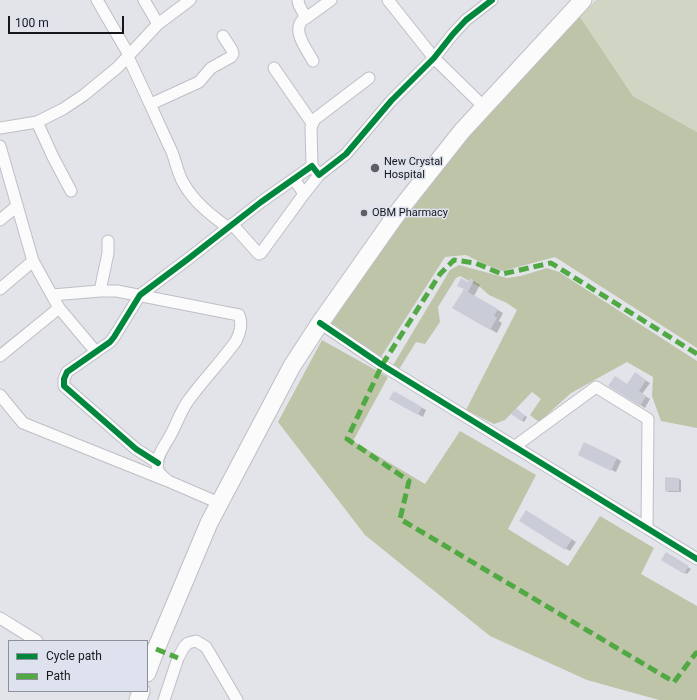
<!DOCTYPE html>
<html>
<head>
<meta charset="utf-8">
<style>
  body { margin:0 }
  #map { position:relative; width:697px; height:700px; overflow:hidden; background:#e2e4ea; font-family:Roboto,sans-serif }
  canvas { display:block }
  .legend { position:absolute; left:8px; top:640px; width:140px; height:52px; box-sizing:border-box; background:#dee2ee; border:1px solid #8e919a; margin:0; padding:5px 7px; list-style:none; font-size:12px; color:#15171b }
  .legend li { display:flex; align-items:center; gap:8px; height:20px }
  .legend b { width:20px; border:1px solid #8e919a }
  .scale { position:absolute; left:8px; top:16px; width:116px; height:18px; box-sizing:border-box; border:2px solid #15171b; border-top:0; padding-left:5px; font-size:12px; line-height:14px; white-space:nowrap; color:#15171b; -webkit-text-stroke:3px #dee2ee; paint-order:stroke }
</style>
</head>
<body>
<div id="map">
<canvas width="697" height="700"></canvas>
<ul class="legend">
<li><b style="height:5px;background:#00873e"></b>Cycle path</li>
<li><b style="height:5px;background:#51a943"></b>Path</li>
</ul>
<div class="scale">100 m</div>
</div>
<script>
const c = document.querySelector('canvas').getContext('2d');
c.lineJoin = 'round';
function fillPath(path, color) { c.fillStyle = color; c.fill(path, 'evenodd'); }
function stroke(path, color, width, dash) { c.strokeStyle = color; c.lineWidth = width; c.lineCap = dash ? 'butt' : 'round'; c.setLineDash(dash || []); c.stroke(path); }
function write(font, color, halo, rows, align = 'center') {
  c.font = font + ' Roboto,sans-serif'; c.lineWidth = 3; c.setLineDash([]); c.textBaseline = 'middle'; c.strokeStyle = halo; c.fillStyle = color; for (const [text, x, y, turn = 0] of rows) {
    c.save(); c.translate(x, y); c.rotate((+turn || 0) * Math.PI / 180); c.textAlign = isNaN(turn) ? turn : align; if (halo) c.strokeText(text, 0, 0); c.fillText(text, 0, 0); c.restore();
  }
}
fillPath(new Path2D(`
  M 596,0 L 697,0 L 697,132 L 633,96 L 580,17 Z`), '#d1d5c3');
fillPath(new Path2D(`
  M 580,17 L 633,96 L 697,132 L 697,348 L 555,257 L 503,271 L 486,265 L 466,255 L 445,257 L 379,360 L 329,327 L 369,266 L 466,139 L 526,73 Z
  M 459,265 L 507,278 L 521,276 L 547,268 L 559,272 L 697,361 L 697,428 L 661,421 L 652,396 L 653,377 L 627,362 L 571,393 L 539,422 L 530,415 L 541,399 L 532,392 L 505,420 L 494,424 L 466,410 L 517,310 L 507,303 L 489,295 L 480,287 L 460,276 L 456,278 L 438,307 L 440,322 L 425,344 L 416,342 L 398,371 L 392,367 L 450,270 Z
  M 322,340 L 388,377 L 353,441 L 425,484 L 460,431 L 536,475 L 508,529 L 568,566 L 600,516 L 654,548 L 641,574 L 697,606 L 697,700 L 659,700 L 587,680 L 490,636 L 365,535 L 278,422 Z`), '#bec4a7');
fillPath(new Path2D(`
  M 470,279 L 480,285 L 474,296 L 503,313 L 499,321 L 502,323 L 497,333 L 454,308 Z
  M 635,374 L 650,383 L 642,394 L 650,399 L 645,408 L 610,386 L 628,385 Z
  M 394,392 L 426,410 L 423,417 L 390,399 Z
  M 518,411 L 527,417 L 524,422 L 513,414 Z
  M 584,457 L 616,458 L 621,461 L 616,472 Z
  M 679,479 L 681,480 L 681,492 L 669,492 L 666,491 Z
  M 526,511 L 576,542 L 570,551 L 520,521 Z
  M 666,554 L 691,569 L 687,574 L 662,559 Z`), '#0003');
fillPath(new Path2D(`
  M 461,278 L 468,282 L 470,278 L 474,280 L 468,292 L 498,309 L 494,316 L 497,318 L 490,330 L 452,308 L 464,289 L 457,286 Z
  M 635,372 L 646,380 L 639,391 L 646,396 L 640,406 L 608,386 L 615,376 L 627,384 Z
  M 394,391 L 422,407 L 418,415 L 389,399 Z
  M 516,408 L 525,416 L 521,421 L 511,414 Z
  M 584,442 L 617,458 L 611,471 L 578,455 Z
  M 665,477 L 679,478 L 679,491 L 665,491 Z
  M 526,510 L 572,539 L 565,550 L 519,521 Z
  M 666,552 L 689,566 L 684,574 L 661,560 Z`), '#cacdd8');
const minor = new Path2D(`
  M 97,0 L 129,55
  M 298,0 L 299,5 L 306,18 C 304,19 302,20 301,22 C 293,33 308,51 313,61
  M 388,0 L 434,58 L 484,107
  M 306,18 L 331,0
  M 158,24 L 190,0
  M 128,57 C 143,88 157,120 172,152 C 176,162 178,175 184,184 C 194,202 211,215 227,227
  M 274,68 L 312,123
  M 151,104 L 199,82 L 211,68 L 231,57 L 233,54 L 232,50 L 223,36
  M 37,122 L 53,157 L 71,191
  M 0,128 L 37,122 L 63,109 L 84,95 L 118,67 L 158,24 L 144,0
  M 0,146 L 33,261 L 59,308 L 96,352
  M 312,166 L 311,127 L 315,119 L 369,78
  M 304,194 L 319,175
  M 0,220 L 17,206
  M 232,224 L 257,252 L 259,254 L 261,253 L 304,194 L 294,179
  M 0,289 L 33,261
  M 100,291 L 108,253 L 108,241
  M 52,295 L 100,291 L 117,291 L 239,315 C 243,324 240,333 236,341 C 221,362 203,380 188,401 C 180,412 177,424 170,436 C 165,445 154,459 158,470 C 160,475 165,478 168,481 L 219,503
  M 320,323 L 382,365 L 697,559
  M 0,356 L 59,308
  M 0,395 L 23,423 L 165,480
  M 514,447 L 596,387 L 648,419 L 647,528
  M 158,463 L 136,449 L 64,386 L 64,379 L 67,372 L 110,342 L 114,337 L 140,295 L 188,259 L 261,202 L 312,166 L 319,175 L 346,154 L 391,101 L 434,58 L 453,34 L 466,20 L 492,0
  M 0,618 L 37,641
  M 164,700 L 178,658 L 184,647 L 188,643 L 196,641 L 206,647 L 237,700`);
const highway = new Path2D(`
  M 147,673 L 156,649 L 209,523 L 292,366 L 320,323 L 401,208 L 462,131 L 583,0
  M 138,700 L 141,691`);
stroke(minor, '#bebfc4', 13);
stroke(highway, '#bebfc4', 19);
stroke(minor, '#fbfbfc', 11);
stroke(highway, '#fbfbfc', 17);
stroke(new Path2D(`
  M 697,354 L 551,263 L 502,274 L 475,263 L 454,260 L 440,274 L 382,365 L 347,439 L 409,481 L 400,519 L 674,682 L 696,653 L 697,653
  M 156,649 L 178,658`), '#51a943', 5, [10, 5]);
stroke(new Path2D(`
  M 320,323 L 382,365 L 697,559
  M 158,463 L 136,449 L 64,386 L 64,379 L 67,372 L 110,342 L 114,337 L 140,295 L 188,259 L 261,202 L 312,166 L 319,175 L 346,154 L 391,101 L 434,58 L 453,34 L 466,20 L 492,0`), '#00873e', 6);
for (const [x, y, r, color] of [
  [375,168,5,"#5d5f63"],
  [364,213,4,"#5d5f63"]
]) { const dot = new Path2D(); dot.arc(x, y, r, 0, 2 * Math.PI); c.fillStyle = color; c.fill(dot); stroke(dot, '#dee2ee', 1.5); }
write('11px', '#15171b', '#dee2ee', [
  ["New Crystal",384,162],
  ["Hospital",384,175],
  ["OBM Pharmacy",372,213]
], 'left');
</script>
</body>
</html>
